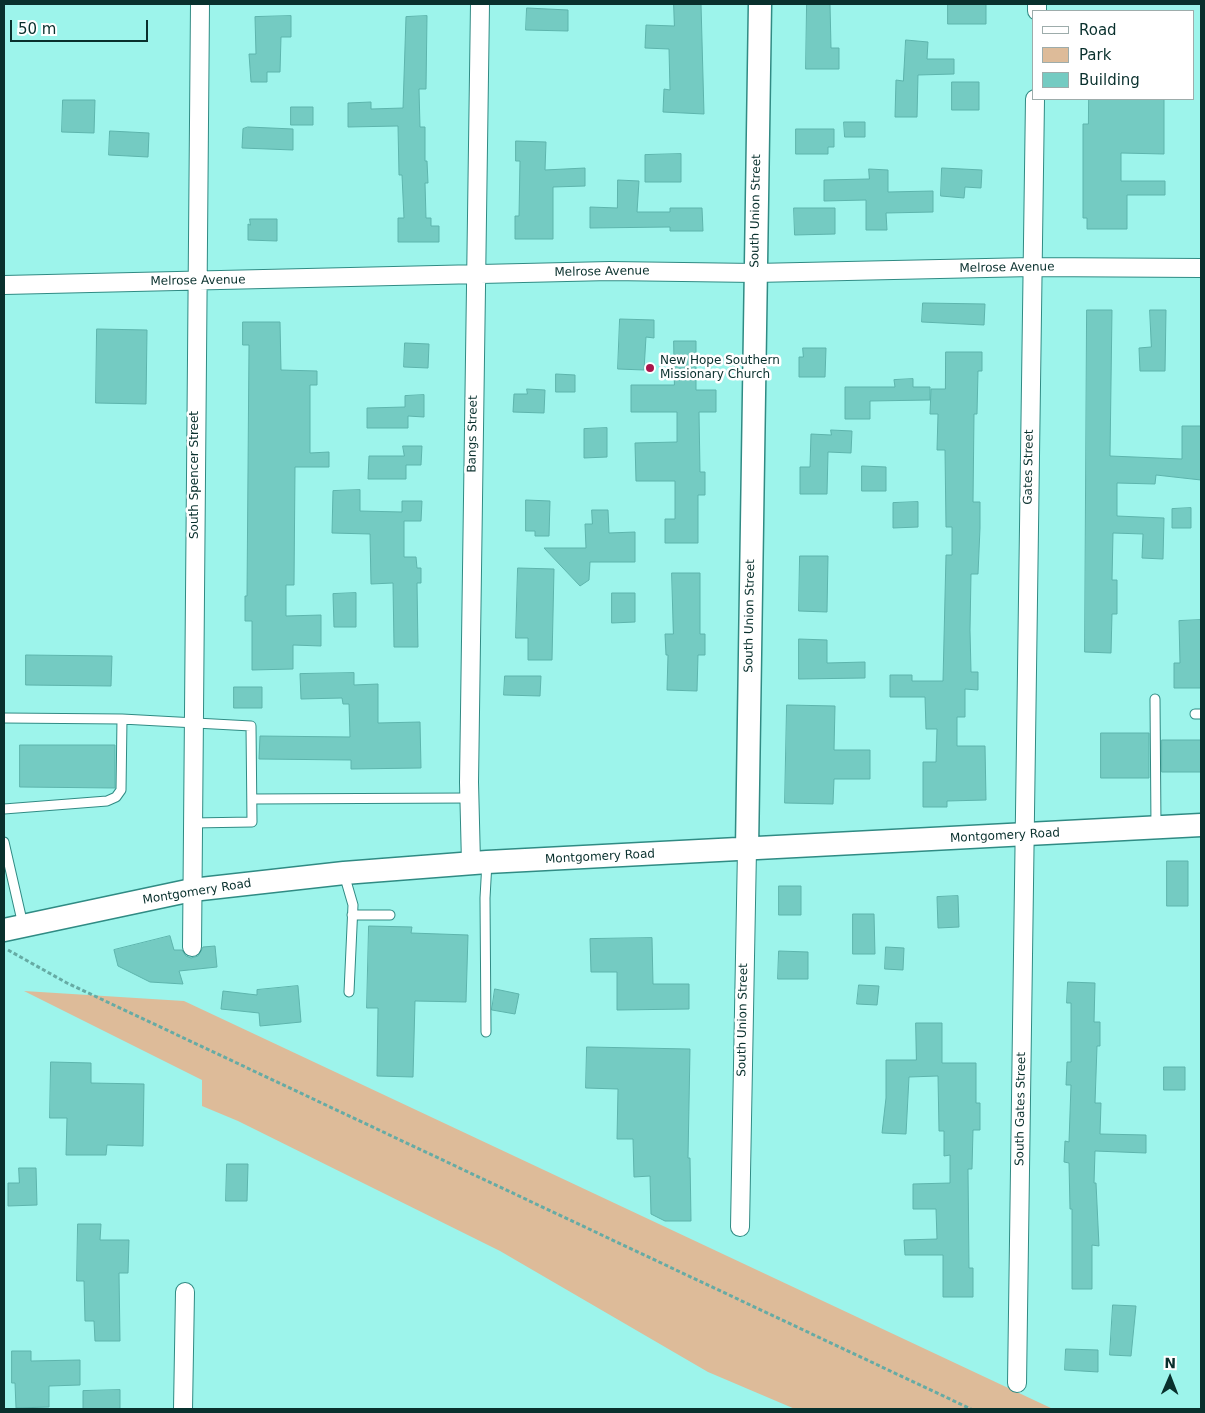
<!DOCTYPE html>
<html>
<head>
<meta charset="utf-8">
<style>
  body { margin:0 }
  #map { position:relative; width:1205px; height:1413px; overflow:hidden; background:#9df4eb; font-family:"DejaVu Sans",sans-serif }
  canvas { display:block }
  .frame { position:absolute; inset:0; border:5px solid #09302d; pointer-events:none }
  .legend { position:absolute; left:1032px; top:10px; width:162px; height:90px; box-sizing:border-box; background:#fff; border:1px solid #9dacab; margin:0; padding:6px 9px; list-style:none; font-size:15px; color:#09302d }
  .legend li { display:flex; align-items:center; gap:10px; height:25px }
  .legend b { width:25px; border:1px solid #9dacab }
  .north { position:absolute; left:1145px; top:1353px; width:50px; height:50px; -webkit-text-stroke:4px #fff; paint-order:stroke; rotate:1deg; font-size:14px; font-weight:700; line-height:20px; text-align:center; color:#09302d }
  .north::after { content:''; display:block; margin:auto; width:18px; height:22px; background:#09302d; clip-path:polygon(50% 0,100% 100%,50% 72%,0 100%) }
  .scale { position:absolute; left:10px; top:20px; width:138px; height:22px; box-sizing:border-box; border:2px solid #09302d; border-top:0; padding-left:6px; font-size:15px; line-height:18px; white-space:nowrap; color:#09302d; -webkit-text-stroke:4px #fff; paint-order:stroke }
</style>
</head>
<body>
<div id="map">
<canvas width="1205" height="1413"></canvas>
<div class="frame"></div>
<ul class="legend">
<li><b style="height:6px;background:#fff"></b>Road</li>
<li><b style="height:14px;background:#db9"></b>Park</li>
<li><b style="height:14px;background:#74cbc2"></b>Building</li>
</ul>
<div class="north">N</div>
<div class="scale">50 m</div>
</div>
<script>
const c = document.querySelector('canvas').getContext('2d');
c.lineJoin = 'round';
function fillPath(path, color) { c.fillStyle = color; c.fill(path, 'evenodd'); }
function stroke(path, color, width, dash) { c.strokeStyle = color; c.lineWidth = width; c.lineCap = dash ? 'butt' : 'round'; c.setLineDash(dash || []); c.stroke(path); }
function write(font, color, halo, rows, align = 'center') {
  c.font = font + ' "DejaVu Sans",sans-serif'; c.lineWidth = 5; c.setLineDash([]); c.textBaseline = 'middle'; c.strokeStyle = halo; c.fillStyle = color; for (const [text, x, y, turn = 0] of rows) {
    c.save(); c.translate(x, y); c.rotate((+turn || 0) * Math.PI / 180); c.textAlign = isNaN(turn) ? turn : align; if (halo) c.strokeText(text, 0, 0); c.fillText(text, 0, 0); c.restore();
  }
}
fillPath(new Path2D(`
  M 24,991 L 184,1001 L 1053,1409 L 795,1409 L 708,1372 L 500,1251 L 238,1121 L 202,1106 L 202,1080 Z`), '#db9');
const building = new Path2D(`
  M 674,4 L 701,4 L 704,114 L 663,112 L 664,89 L 670,90 L 669,49 L 645,48 L 646,25 L 674,26 Z
  M 807,4 L 830,4 L 831,48 L 839,48 L 839,69 L 806,69 Z
  M 948,4 L 986,4 L 986,24 L 948,24 Z
  M 527,8 L 568,10 L 568,31 L 526,30 Z
  M 291,16 L 291,37 L 281,37 L 280,72 L 267,72 L 267,82 L 251,82 L 249,54 L 256,54 L 255,17 Z
  M 427,16 L 426,89 L 419,89 L 420,127 L 425,127 L 425,161 L 427,161 L 428,183 L 425,183 L 426,218 L 431,218 L 431,226 L 439,226 L 439,242 L 398,242 L 398,218 L 404,218 L 402,175 L 399,175 L 398,126 L 348,127 L 348,103 L 371,102 L 371,109 L 403,108 L 406,17 Z
  M 906,40 L 928,42 L 927,59 L 954,59 L 954,74 L 918,75 L 917,117 L 895,117 L 896,80 L 903,81 Z
  M 952,82 L 979,82 L 979,110 L 952,110 Z
  M 1089,99 L 1164,99 L 1164,154 L 1121,153 L 1121,181 L 1165,181 L 1165,195 L 1127,195 L 1127,229 L 1087,229 L 1087,218 L 1083,218 L 1083,124 L 1088,124 Z
  M 63,100 L 95,100 L 94,133 L 62,132 Z
  M 291,107 L 313,107 L 313,125 L 291,125 Z
  M 844,122 L 865,122 L 865,137 L 845,137 Z
  M 248,127 L 293,129 L 293,150 L 242,148 L 243,129 Z
  M 796,129 L 834,129 L 834,147 L 828,147 L 828,154 L 796,154 Z
  M 110,131 L 149,133 L 148,157 L 109,155 Z
  M 516,141 L 546,142 L 545,170 L 585,168 L 585,186 L 553,187 L 553,239 L 515,239 L 515,216 L 519,216 L 520,161 L 516,161 Z
  M 681,154 L 681,182 L 645,182 L 645,155 Z
  M 942,168 L 982,170 L 981,188 L 965,187 L 964,198 L 941,196 Z
  M 869,169 L 888,170 L 888,192 L 933,191 L 933,212 L 886,213 L 887,230 L 866,230 L 866,200 L 824,201 L 824,180 L 869,179 Z
  M 618,180 L 639,181 L 637,212 L 670,212 L 670,208 L 702,208 L 703,231 L 670,231 L 670,227 L 590,228 L 590,207 L 617,208 Z
  M 794,208 L 835,208 L 835,234 L 795,235 Z
  M 250,219 L 277,219 L 277,241 L 248,240 L 248,224 L 250,225 Z
  M 923,303 L 985,304 L 984,325 L 922,322 Z
  M 1087,310 L 1112,310 L 1110,456 L 1182,459 L 1182,426 L 1201,426 L 1201,480 L 1156,475 L 1155,484 L 1117,483 L 1117,516 L 1164,518 L 1163,559 L 1142,558 L 1143,534 L 1113,533 L 1112,580 L 1117,580 L 1117,614 L 1112,614 L 1111,653 L 1085,652 Z
  M 1150,310 L 1166,310 L 1165,371 L 1140,371 L 1139,348 L 1151,347 Z
  M 620,319 L 654,320 L 654,338 L 646,337 L 644,370 L 618,369 Z
  M 243,322 L 280,322 L 281,370 L 317,371 L 317,385 L 310,385 L 310,453 L 329,452 L 329,467 L 295,467 L 294,585 L 286,585 L 286,616 L 321,615 L 321,646 L 293,645 L 293,669 L 252,670 L 252,621 L 245,621 L 245,596 L 247,596 L 249,345 L 243,345 Z
  M 97,329 L 147,330 L 146,404 L 96,403 Z
  M 674,341 L 696,341 L 696,390 L 716,390 L 716,412 L 699,412 L 700,472 L 705,472 L 705,495 L 698,495 L 698,543 L 665,543 L 665,519 L 675,519 L 675,481 L 636,481 L 635,443 L 677,442 L 677,412 L 631,412 L 631,385 L 674,385 Z
  M 405,343 L 429,344 L 428,368 L 404,367 Z
  M 803,348 L 826,348 L 825,377 L 799,377 L 799,357 L 803,357 Z
  M 946,352 L 982,352 L 982,371 L 978,371 L 977,414 L 974,414 L 973,502 L 980,502 L 980,528 L 978,574 L 971,574 L 970,630 L 971,672 L 978,672 L 978,690 L 965,689 L 965,717 L 957,717 L 957,746 L 985,746 L 986,800 L 947,801 L 947,807 L 923,807 L 923,762 L 936,762 L 937,729 L 926,729 L 925,697 L 890,697 L 890,675 L 912,675 L 912,681 L 943,681 L 946,555 L 952,555 L 952,527 L 946,527 L 945,450 L 937,450 L 938,414 L 930,414 L 931,389 L 945,389 Z
  M 556,374 L 575,375 L 575,392 L 556,392 Z
  M 913,379 L 913,387 L 930,387 L 930,400 L 870,401 L 870,419 L 845,419 L 845,387 L 895,387 L 894,380 Z
  M 527,389 L 545,390 L 544,413 L 513,412 L 514,394 L 527,394 Z
  M 424,395 L 424,417 L 408,416 L 408,428 L 367,428 L 367,408 L 405,407 L 405,396 Z
  M 607,428 L 607,457 L 584,458 L 584,429 Z
  M 831,430 L 852,431 L 851,453 L 828,452 L 827,494 L 800,494 L 800,467 L 810,467 L 811,434 L 831,435 Z
  M 403,446 L 422,446 L 421,465 L 406,465 L 406,479 L 368,479 L 369,456 L 404,456 Z
  M 862,466 L 886,467 L 886,491 L 862,491 Z
  M 360,490 L 360,511 L 402,512 L 402,501 L 422,501 L 421,521 L 404,521 L 404,557 L 416,557 L 417,568 L 421,568 L 421,583 L 417,583 L 418,647 L 394,647 L 393,583 L 371,584 L 370,534 L 332,533 L 333,491 Z
  M 526,500 L 550,501 L 549,536 L 535,536 L 535,531 L 526,531 Z
  M 918,502 L 918,527 L 893,528 L 893,503 Z
  M 1191,508 L 1191,528 L 1172,528 L 1172,509 Z
  M 592,510 L 608,510 L 609,533 L 635,532 L 635,562 L 590,562 L 589,580 L 580,586 L 544,548 L 586,548 L 585,524 L 592,524 Z
  M 800,556 L 828,556 L 827,612 L 799,611 Z
  M 518,568 L 554,569 L 552,660 L 528,660 L 528,638 L 516,638 Z
  M 672,573 L 700,573 L 700,634 L 705,634 L 705,655 L 698,655 L 697,691 L 667,690 L 668,655 L 666,655 L 665,634 L 673,634 Z
  M 356,593 L 356,627 L 334,627 L 333,594 Z
  M 612,593 L 635,593 L 635,622 L 612,623 Z
  M 1201,620 L 1201,688 L 1174,688 L 1174,663 L 1180,663 L 1179,621 Z
  M 799,639 L 827,640 L 827,663 L 865,662 L 865,678 L 799,679 Z
  M 26,655 L 112,656 L 111,686 L 26,685 Z
  M 354,673 L 354,685 L 378,684 L 378,723 L 420,722 L 421,768 L 351,769 L 351,760 L 259,759 L 260,736 L 350,737 L 349,704 L 343,704 L 342,698 L 301,699 L 300,674 Z
  M 505,676 L 541,676 L 540,696 L 504,695 Z
  M 234,687 L 262,687 L 262,708 L 234,708 Z
  M 787,705 L 835,706 L 834,750 L 870,750 L 870,779 L 834,779 L 833,804 L 785,803 Z
  M 1101,733 L 1149,733 L 1149,778 L 1101,778 Z
  M 1162,740 L 1201,740 L 1201,772 L 1162,772 Z
  M 20,745 L 115,745 L 115,788 L 20,787 Z
  M 1167,861 L 1188,861 L 1188,906 L 1167,906 Z
  M 779,886 L 801,886 L 801,915 L 779,915 Z
  M 958,896 L 959,927 L 938,928 L 937,897 Z
  M 853,914 L 874,914 L 875,954 L 853,954 Z
  M 369,926 L 412,927 L 411,933 L 468,935 L 466,1002 L 415,1001 L 413,1077 L 377,1076 L 378,1008 L 367,1008 Z
  M 170,936 L 174,950 L 182,950 L 186,956 L 191,958 L 198,956 L 203,947 L 215,946 L 217,967 L 179,971 L 183,984 L 150,982 L 118,966 L 114,950 Z
  M 652,938 L 653,984 L 689,984 L 689,1009 L 617,1010 L 617,972 L 591,972 L 590,939 Z
  M 886,947 L 904,948 L 903,970 L 885,969 Z
  M 779,951 L 808,952 L 808,979 L 778,979 Z
  M 1068,982 L 1095,983 L 1094,1022 L 1100,1022 L 1100,1046 L 1097,1046 L 1095,1103 L 1101,1103 L 1100,1134 L 1146,1135 L 1146,1153 L 1095,1151 L 1094,1183 L 1096,1183 L 1099,1246 L 1092,1245 L 1092,1289 L 1072,1289 L 1072,1209 L 1070,1209 L 1069,1163 L 1064,1162 L 1065,1141 L 1069,1142 L 1071,1085 L 1066,1085 L 1067,1062 L 1071,1062 L 1071,1003 L 1067,1003 Z
  M 859,985 L 879,986 L 877,1005 L 857,1004 Z
  M 298,986 L 301,1022 L 260,1026 L 259,1013 L 221,1009 L 223,991 L 257,995 L 257,990 Z
  M 495,989 L 519,994 L 515,1014 L 492,1010 Z
  M 916,1023 L 942,1023 L 942,1063 L 976,1063 L 976,1103 L 980,1103 L 980,1130 L 973,1130 L 972,1169 L 968,1169 L 969,1268 L 973,1268 L 973,1297 L 943,1297 L 943,1255 L 905,1255 L 904,1240 L 937,1239 L 936,1209 L 913,1209 L 913,1184 L 950,1183 L 950,1155 L 944,1156 L 944,1131 L 939,1131 L 938,1076 L 909,1077 L 906,1134 L 882,1133 L 886,1098 L 886,1060 L 916,1060 Z
  M 587,1047 L 690,1049 L 688,1158 L 690,1158 L 691,1221 L 665,1221 L 651,1214 L 650,1176 L 634,1177 L 633,1139 L 617,1139 L 618,1089 L 586,1088 Z
  M 51,1062 L 91,1063 L 91,1083 L 144,1084 L 143,1146 L 107,1145 L 106,1155 L 66,1155 L 67,1118 L 50,1118 Z
  M 1164,1067 L 1185,1067 L 1185,1090 L 1164,1090 Z
  M 227,1164 L 248,1164 L 247,1201 L 226,1201 Z
  M 19,1168 L 36,1168 L 37,1205 L 8,1206 L 8,1183 L 19,1183 Z
  M 78,1224 L 101,1224 L 100,1240 L 129,1240 L 128,1273 L 119,1273 L 120,1341 L 95,1341 L 94,1321 L 85,1321 L 84,1281 L 77,1281 Z
  M 1113,1305 L 1136,1306 L 1131,1356 L 1110,1355 Z
  M 1066,1349 L 1098,1350 L 1098,1372 L 1065,1370 Z
  M 12,1351 L 31,1351 L 31,1361 L 80,1360 L 80,1385 L 49,1386 L 49,1407 L 16,1408 L 15,1383 L 12,1383 Z
  M 120,1390 L 120,1409 L 83,1409 L 83,1391 Z`);
fillPath(building, '#74cbc2');
stroke(building, '#5db4ac', 1);
const service = new Path2D(`
  M 1155,699 L 1156,827
  M 1195,714 L 1201,714
  M 4,718 L 122,719 L 251,726 L 252,822 L 192,823
  M 252,799 L 469,798
  M 4,809 L 107,801 L 116,797 L 121,790 L 122,719
  M 4,842 L 23,925
  M 344,874 L 353,905 L 349,992
  M 352,915 L 390,915
  M 486,1032 L 485,898 L 487,862`);
const minor = new Path2D(`
  M 1037,11 L 1037,4
  M 4,285 L 610,271 L 755,273 L 1032,267 L 1201,268
  M 471,863 L 469,782 L 480,4
  M 192,947 L 200,4
  M 740,1227 L 747,849
  M 1017,1383 L 1035,99
  M 183,1409 L 185,1292`);
const tertiary = new Path2D(`
  M 747,849 L 760,4
  M 4,930 L 192,890 L 344,873 L 487,862 L 1201,825`);
stroke(service, '#308b84', 11);
stroke(minor, '#308b84', 20);
stroke(tertiary, '#308b84', 25);
stroke(new Path2D(`
  M 8,950 L 67,983 L 971,1409`), '#66aba4', 3, [4, 2.5]);
stroke(service, '#fff', 9);
stroke(minor, '#fff', 18);
stroke(tertiary, '#fff', 22);
for (const [x, y, r, color] of [
  [650,368,5,"#a9154b"]
]) { const dot = new Path2D(); dot.arc(x, y, r, 0, 2 * Math.PI); c.fillStyle = color; c.fill(dot); stroke(dot, '#fff', 2); }
write('12px', '#09302d', '#fff', [
  ["South Union Street",756,211,-89],
  ["Melrose Avenue",1007,268,-1],
  ["Melrose Avenue",602,272,-1],
  ["Melrose Avenue",198,281,-1],
  ["Bangs Street",473,434,-89],
  ["Gates Street",1029,467,-89],
  ["South Spencer Street",195,475,-90],
  ["South Union Street",750,616,-89],
  ["Montgomery Road",1005,836,-3],
  ["Montgomery Road",600,857,-3],
  ["Montgomery Road",197,892,-9],
  ["South Union Street",743,1020,-89],
  ["South Gates Street",1021,1109,-89]
]);
write('12px', '#09302d', '#fff', [
  ["New Hope Southern",660,361],
  ["Missionary Church",660,375]
], 'left');
</script>
</body>
</html>
